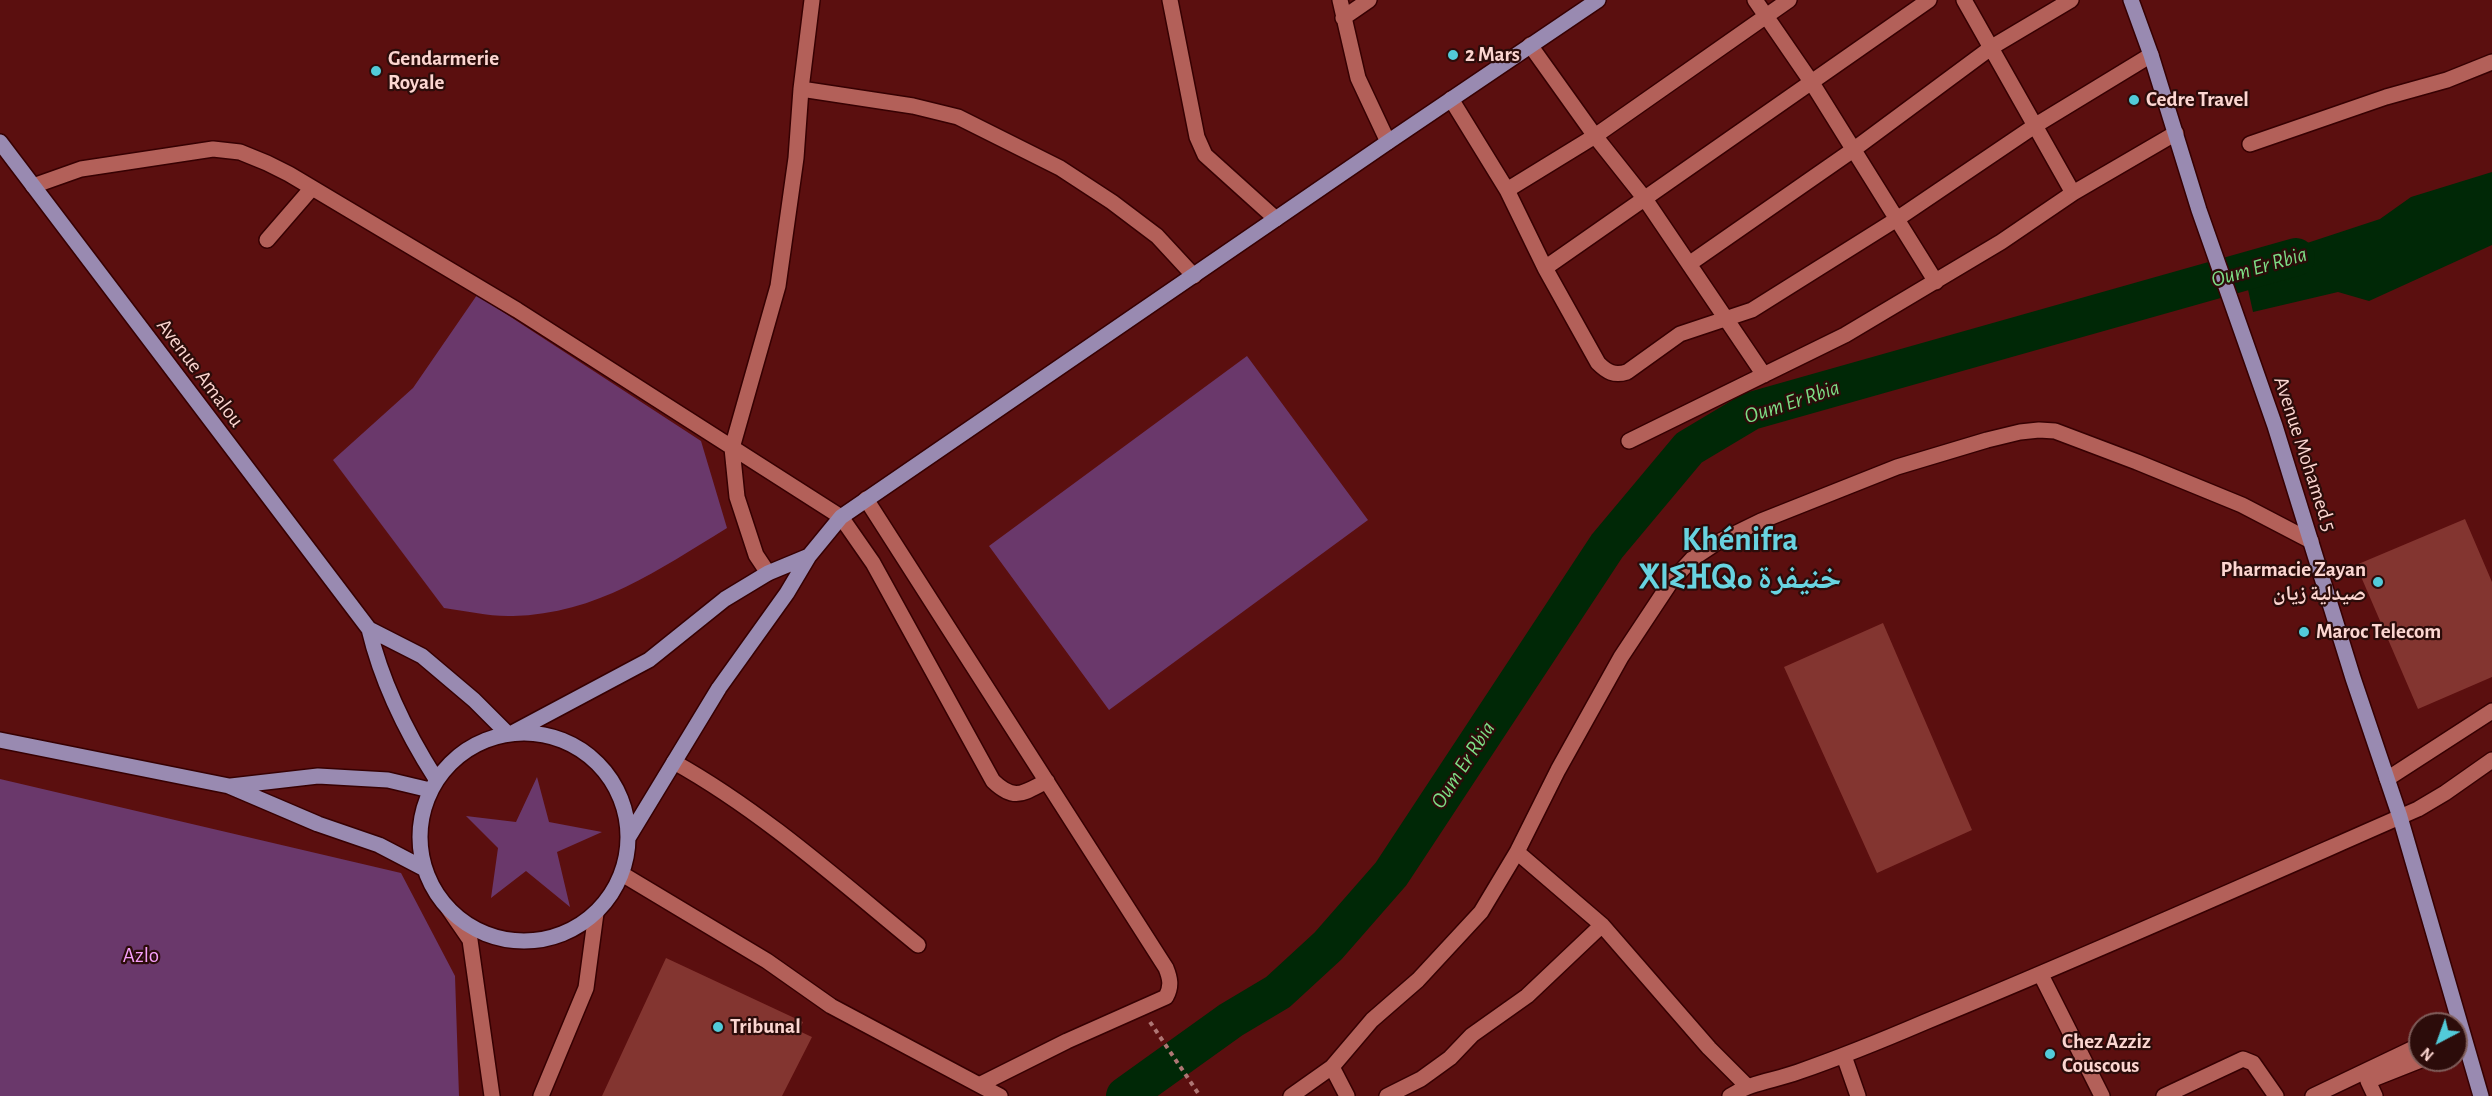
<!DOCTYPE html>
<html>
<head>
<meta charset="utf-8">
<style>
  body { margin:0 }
  #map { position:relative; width:2492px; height:1096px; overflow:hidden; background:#5b0f0f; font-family:"Alegreya Sans",sans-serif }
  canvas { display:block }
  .north { position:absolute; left:2408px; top:1012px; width:60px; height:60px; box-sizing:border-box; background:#2c0c0a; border:2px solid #7f5d5a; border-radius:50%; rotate:221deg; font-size:16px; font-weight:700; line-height:24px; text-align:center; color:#fcd6d1 }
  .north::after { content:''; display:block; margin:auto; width:21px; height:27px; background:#52cbd9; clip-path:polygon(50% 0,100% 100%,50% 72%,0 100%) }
</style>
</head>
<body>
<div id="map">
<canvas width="2492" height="1096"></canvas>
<div class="north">N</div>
</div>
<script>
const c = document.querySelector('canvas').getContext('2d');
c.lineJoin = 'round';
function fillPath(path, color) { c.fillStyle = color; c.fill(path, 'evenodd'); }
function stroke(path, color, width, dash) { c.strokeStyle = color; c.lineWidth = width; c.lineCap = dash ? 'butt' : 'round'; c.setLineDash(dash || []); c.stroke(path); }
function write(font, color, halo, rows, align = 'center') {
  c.font = font + ' "Alegreya Sans","Noto Naskh Arabic","Noto Sans Tifinagh",sans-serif'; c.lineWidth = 4.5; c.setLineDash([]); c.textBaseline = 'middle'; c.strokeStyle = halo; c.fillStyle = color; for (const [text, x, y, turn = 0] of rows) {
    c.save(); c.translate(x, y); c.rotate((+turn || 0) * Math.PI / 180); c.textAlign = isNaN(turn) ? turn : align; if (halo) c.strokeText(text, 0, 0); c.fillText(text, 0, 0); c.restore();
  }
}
fillPath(new Path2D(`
  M 477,295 L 701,441 L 727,528 C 658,570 597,614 513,616 C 491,617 467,611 444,608 L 333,460 L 413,388 Z
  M 1247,356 L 1368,520 L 1109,710 L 989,546 Z
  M 537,777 L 549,822 L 602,832 L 557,852 L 570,907 L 526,871 L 491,898 L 498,848 L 466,816 L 516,822 Z
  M 0,779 L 401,873 L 455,976 L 459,1096 L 0,1096 Z`), '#6a386b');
fillPath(new Path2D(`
  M 2492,172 L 2492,245 L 2369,301 L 2338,292 L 2253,312 L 2247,285 L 2247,270 L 2243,267 L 2295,247 L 2380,219 L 2411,197 Z`), '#002806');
stroke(new Path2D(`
  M 1125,1096 L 1231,1020 L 1278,992 L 1328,946 L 1391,874 L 1607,546 L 1689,448 L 1751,411 L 2296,257`), '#002806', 38);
fillPath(new Path2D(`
  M 2465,519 L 2492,582 L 2492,677 L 2418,709 L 2356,565 Z
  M 1883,623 L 1972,830 L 1877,873 L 1784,667 Z
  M 666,958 L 803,1022 L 799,1031 L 812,1037 L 782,1096 L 602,1096 Z`), '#833530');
const minor = new Path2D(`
  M 1170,0 L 1197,137 L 1205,155 L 1276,219
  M 1340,0 L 1358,78 L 1388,142
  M 1755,0 L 1812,83 L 1936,282
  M 1964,0 L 2073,193
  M 1343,18 L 1369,0
  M 1530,45 L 1595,136 L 1645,199 L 1764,375
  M 801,89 L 913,106 L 958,117 L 1060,168 L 1112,202 L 1157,236 L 1194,276
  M 1451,99 L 1507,190 L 1545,268 L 1598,363 C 1607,372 1614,376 1627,372 L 1680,334 L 1752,310 L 1897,219 L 2036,125 L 2151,55
  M 2250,144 L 2386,97 L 2447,80 L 2492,62
  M 33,186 L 81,169 L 213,149 L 240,152 L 267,163 L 289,174 L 517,310 L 841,517 L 873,563 L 993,781 C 1015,802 1023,793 1047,781
  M 1507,190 L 1595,136 L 1789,0
  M 267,240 L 312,188
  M 1689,264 L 1853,150 L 1992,47 L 2071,0
  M 1545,268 L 1929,0
  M 1629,441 L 1845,335 L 2001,242 L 2073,193 L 2176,133
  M 866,499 L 1166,968 C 1170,978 1172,986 1166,997 L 1067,1041 L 981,1084
  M 768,573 L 756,555 L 737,497 L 732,448 L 778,286 L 796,158 L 801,89 L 812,0
  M 674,762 C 762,811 841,882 918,945
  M 2387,779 L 2492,711
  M 1517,852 L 1602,925 L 1709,1048 L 1746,1085
  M 622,874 L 767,961 L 831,1006 L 1000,1096
  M 448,908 L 470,940 L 492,1096
  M 2041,975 L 2102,1096
  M 1844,1056 L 1858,1096
  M 1332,1067 L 1347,1096
  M 541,1096 L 586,988 L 596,913
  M 1291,1096 L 1332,1067 L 1372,1020 L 1418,980 L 1481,912 L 1517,852 L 1558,770 L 1621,657 L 1670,583 L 1692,559 L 1716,543 L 1761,521 L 1897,467 L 1987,440 L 2020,432 L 2039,430 L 2055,431 L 2137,462 L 2242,505 L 2311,541
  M 1387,1096 L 1421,1079 L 1450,1058 L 1472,1035 L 1527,996 L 1602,925
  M 1730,1096 C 1752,1082 1773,1081 1798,1072 C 1841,1057 1883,1040 1925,1022 C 2091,954 2254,881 2418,809 L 2445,793 L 2492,760
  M 2164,1096 L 2243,1059 L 2253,1063 L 2276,1096
  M 2313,1096 L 2420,1045
  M 2375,1096 L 2368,1081 L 2421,1060`);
const major = new Path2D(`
  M 2131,0 L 2151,55 L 2199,210 L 2275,426 L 2353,678 L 2400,817 L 2481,1096
  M 0,142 L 369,629 C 382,684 406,732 436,779
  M 369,629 L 422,656 L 474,700 L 508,734
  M 514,732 L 649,660 L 725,599 L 768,573 L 809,556
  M420 837a104 104 0 1 1 208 0a104 104 0 1 1-208 0Z
  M 0,740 L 229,786 L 318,824 L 379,845 L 425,869
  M 231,786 L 318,776 L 388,780 L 430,790
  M 628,838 L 719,688 L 787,593 L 809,556 L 841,517 L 1388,142 L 1598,0`);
stroke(minor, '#360002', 18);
stroke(major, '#360002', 18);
stroke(new Path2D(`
  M 1150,1022 L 1200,1096`), '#ae7674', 4, [4.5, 4.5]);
stroke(minor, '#b36059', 15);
stroke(major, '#998ab1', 15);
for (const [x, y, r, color] of [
  [1453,55,6,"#52cbd9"],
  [376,71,6,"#52cbd9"],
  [2134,100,6,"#52cbd9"],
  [2378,582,6,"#52cbd9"],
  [2304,632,6,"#52cbd9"],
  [718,1027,6,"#52cbd9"],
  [2050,1054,6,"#52cbd9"]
]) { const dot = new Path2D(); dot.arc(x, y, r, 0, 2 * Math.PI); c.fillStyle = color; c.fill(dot); stroke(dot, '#2c0c0a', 2); }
write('bold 21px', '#fcd6d1', '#2c0c0a', [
  ["2 Mars",1465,55],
  ["Gendarmerie",388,59],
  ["Royale",388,83],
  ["Cedre Travel",2146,100],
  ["Pharmacie Zayan",2366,570,"right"],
  ["صيدلية زيان",2366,594,"right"],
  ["Maroc Telecom",2316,632],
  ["Tribunal",730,1027],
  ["Chez Azziz",2062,1042],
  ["Couscous",2062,1066]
], 'left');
write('21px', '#fcd6d1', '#2c0c0a', [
  ["Avenue Amalou",200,373,53],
  ["Avenue Mohamed 5",2305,454,72]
]);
write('21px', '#f7a0fa', '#2c0c0a', [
  ["Azlo",141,956]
]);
write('italic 22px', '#7ddd85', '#2c0c0a', [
  ["Oum Er Rbia",2259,267,-16],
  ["Oum Er Rbia",1792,402,-18],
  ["Oum Er Rbia",1463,765,-57]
]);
write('bold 33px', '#68d3e0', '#2c0c0a', [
  ["Khénifra",1740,540],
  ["ⵅⵏⵉⴼⵕⴰ خنيفرة",1740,578]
]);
</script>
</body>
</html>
